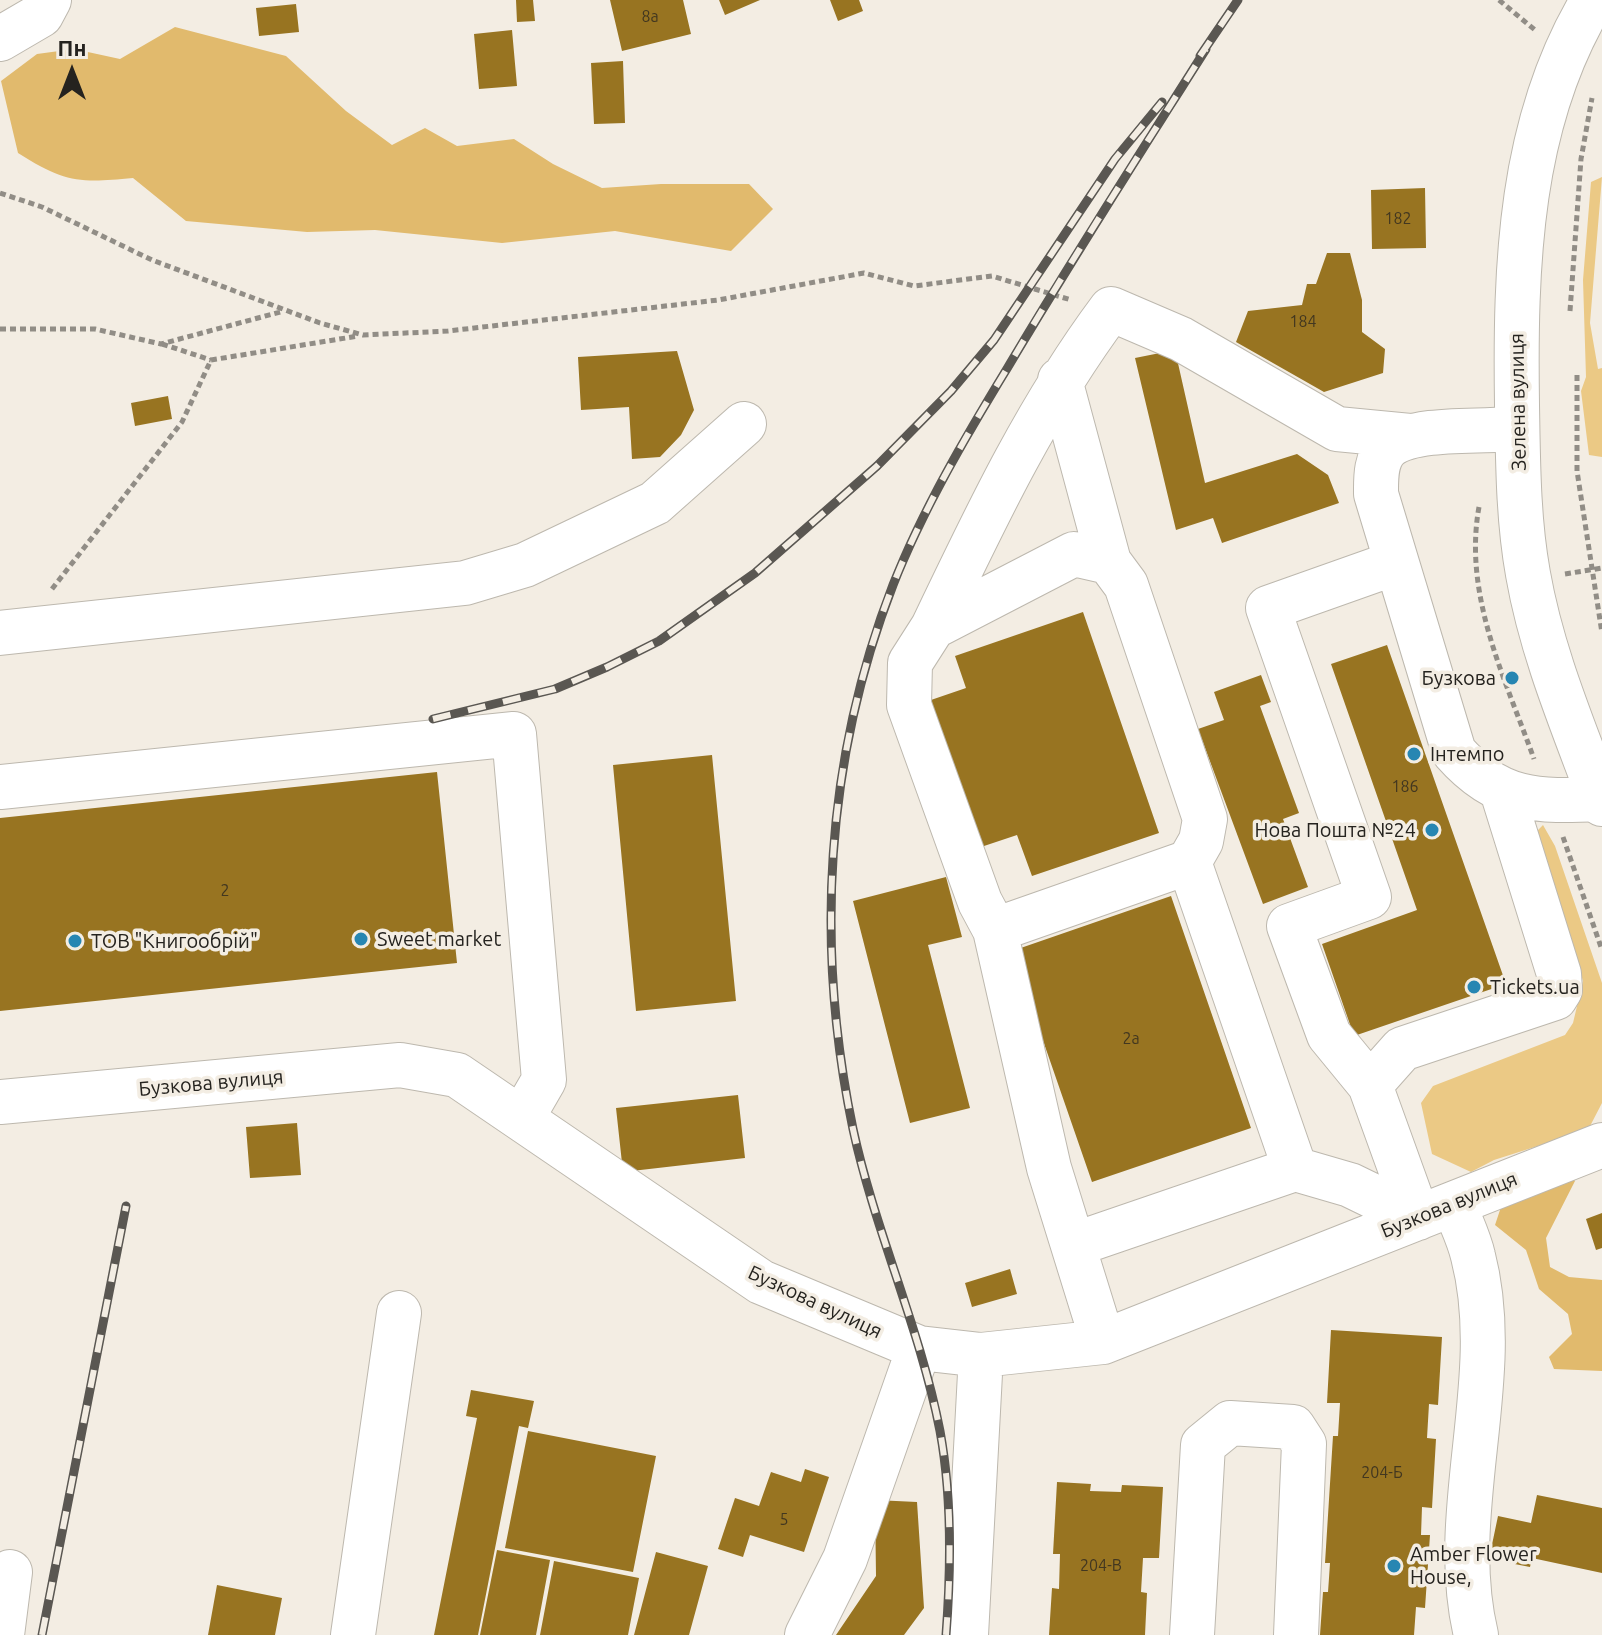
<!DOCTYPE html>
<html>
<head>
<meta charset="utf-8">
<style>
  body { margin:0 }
  #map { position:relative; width:1602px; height:1635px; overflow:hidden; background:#f3ede3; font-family:Ubuntu,sans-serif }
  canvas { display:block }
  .north { position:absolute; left:32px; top:32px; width:80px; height:80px; -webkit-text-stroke:6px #f3ede3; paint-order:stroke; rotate:0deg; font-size:22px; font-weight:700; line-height:32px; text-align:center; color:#25231f }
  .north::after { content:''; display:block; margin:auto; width:28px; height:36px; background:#25231f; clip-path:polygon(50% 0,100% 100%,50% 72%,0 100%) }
</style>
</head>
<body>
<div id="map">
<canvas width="1602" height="1635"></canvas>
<div class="north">Пн</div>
</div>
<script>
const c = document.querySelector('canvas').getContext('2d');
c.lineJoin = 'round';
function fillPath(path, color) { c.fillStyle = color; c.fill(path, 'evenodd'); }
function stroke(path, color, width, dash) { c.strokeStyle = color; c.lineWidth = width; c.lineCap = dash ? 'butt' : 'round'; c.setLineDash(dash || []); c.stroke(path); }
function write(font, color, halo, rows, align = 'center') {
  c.font = font + ' Ubuntu,sans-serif'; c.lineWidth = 7; c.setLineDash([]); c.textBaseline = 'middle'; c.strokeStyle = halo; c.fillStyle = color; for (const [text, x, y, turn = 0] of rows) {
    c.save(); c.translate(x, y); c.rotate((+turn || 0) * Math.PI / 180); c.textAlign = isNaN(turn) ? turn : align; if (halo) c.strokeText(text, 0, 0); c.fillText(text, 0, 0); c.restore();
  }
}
fillPath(new Path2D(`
  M 1602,177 L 1590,323 L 1598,369 L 1602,368 L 1602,457 L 1589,455 L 1581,391 L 1586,377 L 1583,280 L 1591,182 Z
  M 1543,825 L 1555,846 L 1602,983 L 1602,1103 L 1588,1130 L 1494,1160 L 1471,1172 L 1432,1154 L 1421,1103 L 1433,1086 L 1565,1035 L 1573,1023 L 1583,981 L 1536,832 Z`), '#ebc985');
fillPath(new Path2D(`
  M 175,27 L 286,56 L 346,111 L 392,145 L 425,128 L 457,146 L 514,139 L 553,164 L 602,188 L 661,184 L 749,184 L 773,209 L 731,251 L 615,231 L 502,243 L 375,230 L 307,232 L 186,221 L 133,178 C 80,183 65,183 18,153 L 1,81 L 37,54 L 74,49 L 120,59 Z
  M 1566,1170 L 1575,1181 L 1546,1238 L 1550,1267 L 1569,1277 L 1602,1280 L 1602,1371 L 1554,1369 L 1549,1357 L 1572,1334 L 1568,1314 L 1539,1289 L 1526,1250 L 1495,1225 L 1501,1207 Z`), '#e1ba6d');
fillPath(new Path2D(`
  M 516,0 L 533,0 L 535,21 L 517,22 Z
  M 610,0 L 683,0 L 691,34 L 622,51 Z
  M 719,0 L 760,0 L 725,15 Z
  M 830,0 L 859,0 L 863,11 L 838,21 Z
  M 296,4 L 299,32 L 259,36 L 256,8 Z
  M 512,30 L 517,86 L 479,89 L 474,34 Z
  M 623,61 L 625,123 L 594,124 L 591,63 Z
  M 1425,188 L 1426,248 L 1372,249 L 1371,190 Z
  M 1327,253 L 1350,253 L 1362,300 L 1362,332 L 1385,349 L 1383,373 L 1324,392 L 1236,342 L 1248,311 L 1302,305 L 1307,284 L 1316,284 Z
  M 1175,350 L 1205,483 L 1297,454 L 1328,475 L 1339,503 L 1222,543 L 1213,518 L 1176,530 L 1135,358 Z
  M 677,351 L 694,410 L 681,435 L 660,457 L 632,459 L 629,407 L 581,410 L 578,357 Z
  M 168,396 L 172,419 L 135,426 L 131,403 Z
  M 1083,612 L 1159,833 L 1032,876 L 1017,835 L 978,848 L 928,701 L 966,688 L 955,656 Z
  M 1387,645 L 1506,984 L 1354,1036 L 1322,944 L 1417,910 L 1331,664 Z
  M 1261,675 L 1271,702 L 1260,706 L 1299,813 L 1283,819 L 1308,887 L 1263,904 L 1198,729 L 1224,720 L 1214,692 Z
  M 712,755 L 736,1001 L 636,1011 L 613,765 Z
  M 437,772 L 457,963 L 0,1011 L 0,818 Z
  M 946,877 L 962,937 L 928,945 L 970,1108 L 910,1123 L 853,901 Z
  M 1171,896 L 1251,1128 L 1092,1182 L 1012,951 Z
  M 738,1095 L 745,1158 L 623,1172 L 616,1108 Z
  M 297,1123 L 301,1175 L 250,1178 L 246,1127 Z
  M 1602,1213 L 1602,1248 L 1596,1250 L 1586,1219 Z
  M 1010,1269 L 1017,1294 L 972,1307 L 965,1283 Z
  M 1331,1330 L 1442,1337 L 1438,1405 L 1429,1404 L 1427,1438 L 1436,1439 L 1432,1508 L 1422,1507 L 1421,1535 L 1430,1535 L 1425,1608 L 1416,1607 L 1414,1635 L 1320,1635 L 1323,1592 L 1328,1592 L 1329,1578 L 1330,1563 L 1325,1563 L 1333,1436 L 1338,1436 L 1340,1403 L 1327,1403 Z
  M 471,1390 L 534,1401 L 528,1428 L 519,1426 L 478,1635 L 434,1635 L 477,1418 L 466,1416 Z
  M 528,1431 L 656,1456 L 633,1572 L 505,1548 Z
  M 805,1469 L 829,1477 L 804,1552 L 750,1535 L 743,1557 L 718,1549 L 735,1498 L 759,1506 L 771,1472 L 801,1482 Z
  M 1057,1482 L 1091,1484 L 1090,1491 L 1121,1492 L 1122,1485 L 1163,1487 L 1159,1558 L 1143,1558 L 1141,1592 L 1147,1593 L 1145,1635 L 1049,1635 L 1052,1588 L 1059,1589 L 1060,1554 L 1053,1554 Z
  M 1537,1495 L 1602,1508 L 1602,1573 L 1532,1558 L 1530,1567 L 1489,1559 L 1498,1516 L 1531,1523 Z
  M 875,1500 L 917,1502 L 924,1608 L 904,1635 L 836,1635 L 876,1576 Z
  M 497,1550 L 550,1560 L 536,1635 L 480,1635 Z
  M 656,1552 L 708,1566 L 689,1635 L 634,1635 Z
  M 554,1561 L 639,1578 L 628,1635 L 540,1635 Z
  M 217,1585 L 282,1598 L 275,1635 L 208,1635 Z`), '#987421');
const minor = new Path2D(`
  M 0,39 L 41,15 L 49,0
  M 1060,380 L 1109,562
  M 1517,429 C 1484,432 1413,426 1388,447 C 1375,459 1376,479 1376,494 L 1454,752 C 1498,802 1537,802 1600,799
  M 933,627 C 986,516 1037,408 1111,309 L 1181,339 L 1337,429 L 1410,436
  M 0,633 L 465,583 L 525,565 L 655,503 L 744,424
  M 0,787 L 514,734 L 544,1080 L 522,1118
  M 1189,862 L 1295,1169 L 1350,1185 L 1418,1218
  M 995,930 L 1189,862 L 1201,841 L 1205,819 L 1126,585 L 1109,562 L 1074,554 L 933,627 L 910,663 L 909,705 L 980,902 L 995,930 L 1049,1168 L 1103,1342
  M 1370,1085 L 1329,1035 L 1289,926 L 1369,897 L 1268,608 L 1395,563
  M 0,1102 L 400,1065 L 457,1075 L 761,1282 L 919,1348 L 981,1355 L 1103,1342 L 1602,1145
  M 1454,1204 C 1460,1221 1469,1238 1473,1256 C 1505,1379 1446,1510 1476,1635
  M 1418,1218 L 1370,1085 L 1402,1049 L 1555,998 L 1560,990 L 1559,974 L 1502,791
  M 1073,1245 L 1295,1169
  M 2,1635 L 10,1572
  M 353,1635 L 399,1313
  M 807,1635 L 845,1559 L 919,1348
  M 966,1635 L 981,1355
  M 1192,1635 L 1203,1445 L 1230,1423 L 1293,1427 L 1304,1444 L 1296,1635`);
const major = new Path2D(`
  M 1593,0 C 1519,122 1515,266 1517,405 C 1518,461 1518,519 1528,574 C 1542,654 1574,728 1602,804`);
stroke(minor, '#bdb8ae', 46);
stroke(major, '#bdb8ae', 46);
stroke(new Path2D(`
  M 1499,0 L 1535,30
  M 0,193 L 42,207 L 152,260 L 320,323 L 363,335 L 448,331 L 718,300 L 864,273 L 914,286 L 992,276 L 1071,300
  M 1570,311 L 1581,159 L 1592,98
  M 0,329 L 95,329 L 161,344 L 284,311
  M 162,344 L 211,360
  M 1577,375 L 1577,471 L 1602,633
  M 1479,507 C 1463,595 1505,678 1534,759
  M 1565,574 L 1602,568
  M 52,589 L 182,422 L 211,360 L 358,336
  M 1563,837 L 1602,950`), '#918d86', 5, [6, 4]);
stroke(minor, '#fff', 44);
stroke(major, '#fff', 44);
const rail = new Path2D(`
  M 1200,56 L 1238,0
  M 433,719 L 555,689 L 607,667 L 659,641 L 755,573 L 877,466 L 951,391 L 994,340 L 1115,159 L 1162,102
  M 42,1635 L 126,1206
  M 946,1635 C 951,1570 952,1496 940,1431 C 920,1328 875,1231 853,1129 C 815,946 825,760 893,585 C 923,509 966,436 1008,367 C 1072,259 1139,155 1206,49`);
stroke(rail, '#5a5752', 9);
stroke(rail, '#f3ede3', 6, [18]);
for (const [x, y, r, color] of [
  [1512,678,8,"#2786b2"],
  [1414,754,8,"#2786b2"],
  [1432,830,8,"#2786b2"],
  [361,939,8,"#2786b2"],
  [75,941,8,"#2786b2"],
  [1474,987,8,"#2786b2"],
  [1394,1566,8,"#2786b2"]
]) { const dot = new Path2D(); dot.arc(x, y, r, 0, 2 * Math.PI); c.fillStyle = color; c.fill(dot); stroke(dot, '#f3ede3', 3); }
write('16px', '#423720', null, [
  ["8а",650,17],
  ["182",1398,219],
  ["184",1303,322],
  ["186",1405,787],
  ["2",225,891],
  ["2а",1131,1039],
  ["204-Б",1382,1473],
  ["5",784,1520],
  ["204-В",1101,1566]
]);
write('20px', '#25231f', '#f3ede3', [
  ["Зелена вулиця",1518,402,-91],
  ["Бузкова вулиця",211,1083,-5],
  ["Бузкова вулиця",1449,1205,-22],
  ["Бузкова вулиця",815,1302,25]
]);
write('20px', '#25231f', '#f3ede3', [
  ["Бузкова",1496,678,"right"],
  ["Інтемпо",1430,754],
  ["Нова Пошта №24",1416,830,"right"],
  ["Sweet market",377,939],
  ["ТОВ \"Книгообрiй\"",91,941],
  ["Tickets.ua",1490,987],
  ["Amber Flower",1410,1554],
  ["House,",1410,1577]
], 'left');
</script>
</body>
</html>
